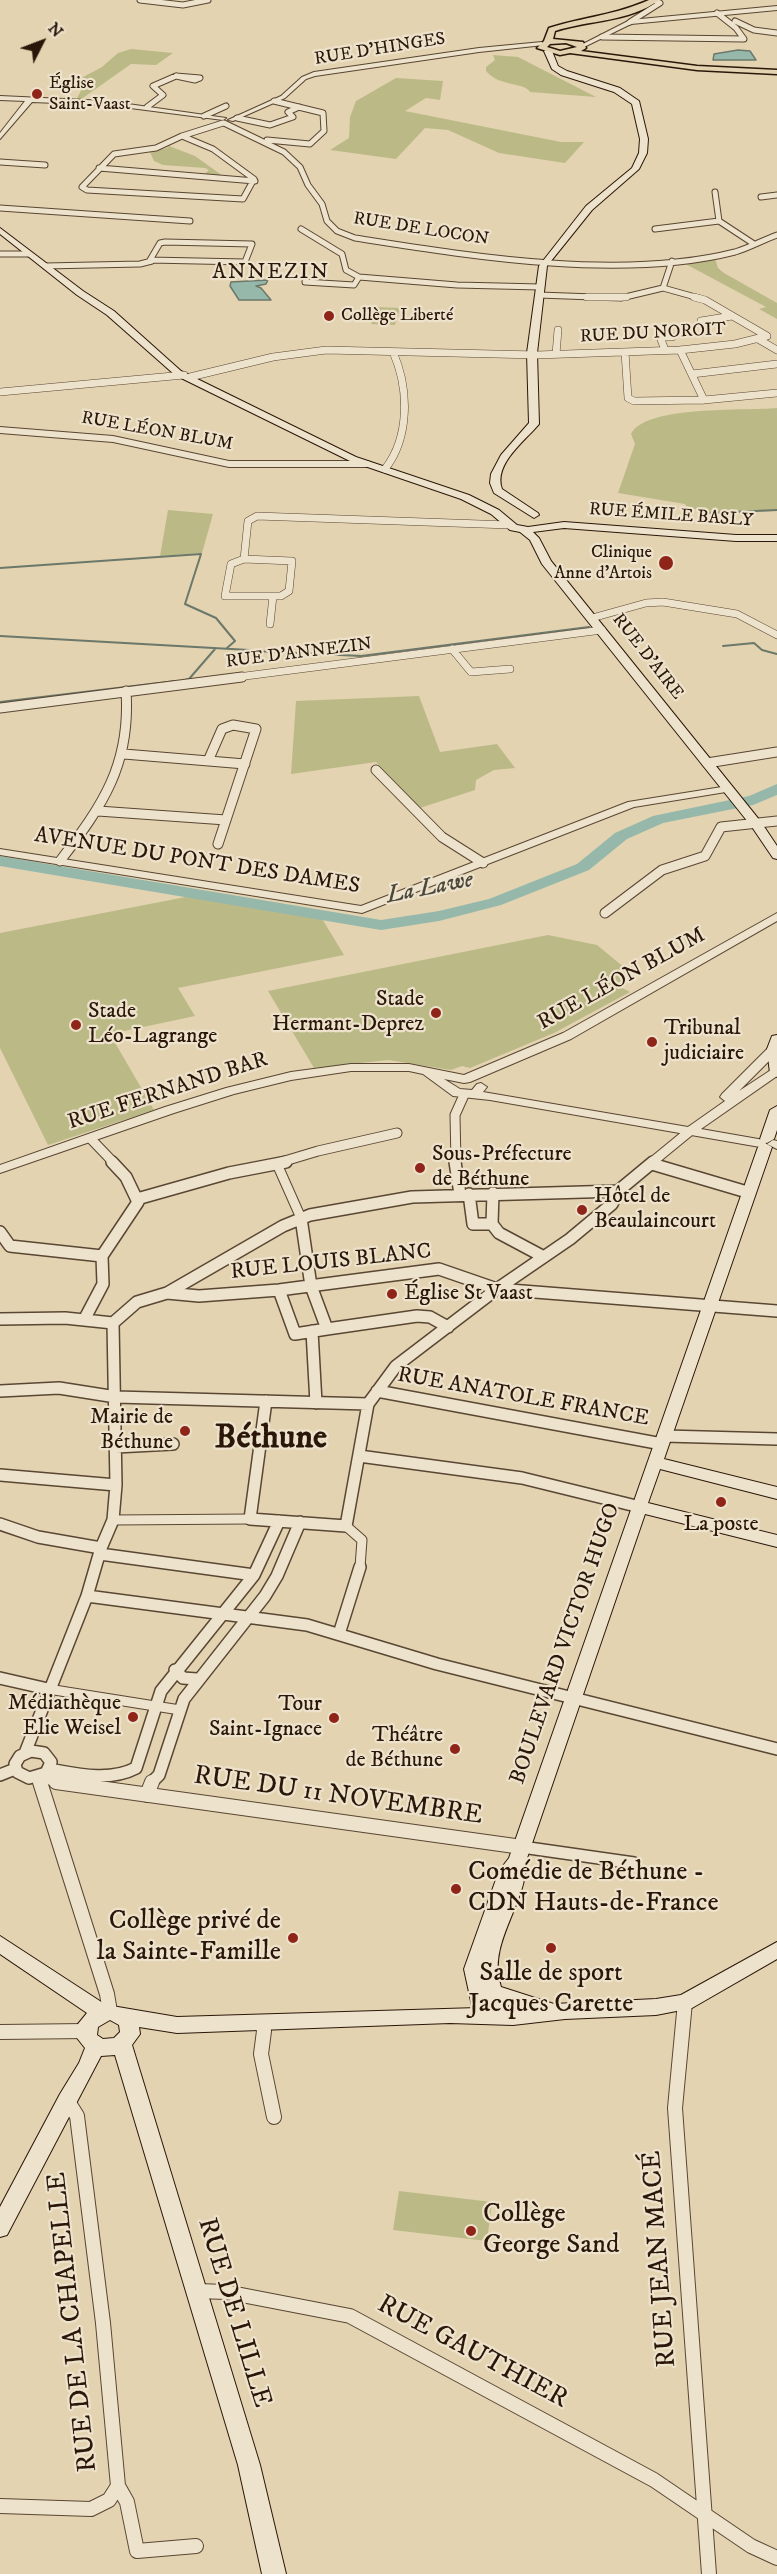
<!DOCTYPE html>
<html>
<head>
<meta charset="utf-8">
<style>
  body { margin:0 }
  #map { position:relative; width:777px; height:2574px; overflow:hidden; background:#e3d3b1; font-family:"IM FELL DW Pica",serif }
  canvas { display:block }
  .north { position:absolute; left:12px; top:12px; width:60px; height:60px; -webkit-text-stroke:4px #ede2cc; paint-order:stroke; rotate:48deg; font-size:16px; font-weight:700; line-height:24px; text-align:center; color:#2b1709 }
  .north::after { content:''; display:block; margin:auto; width:21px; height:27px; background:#2b1709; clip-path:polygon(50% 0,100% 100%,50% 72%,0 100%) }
</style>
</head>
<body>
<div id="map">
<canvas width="777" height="2574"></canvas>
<div class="north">N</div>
</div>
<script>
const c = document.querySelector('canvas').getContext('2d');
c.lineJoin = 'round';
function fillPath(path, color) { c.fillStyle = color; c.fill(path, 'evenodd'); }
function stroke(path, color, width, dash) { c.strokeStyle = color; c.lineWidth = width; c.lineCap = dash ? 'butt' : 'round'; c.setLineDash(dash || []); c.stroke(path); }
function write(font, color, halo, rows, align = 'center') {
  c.font = font + ' "IM FELL DW Pica",serif'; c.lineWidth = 4.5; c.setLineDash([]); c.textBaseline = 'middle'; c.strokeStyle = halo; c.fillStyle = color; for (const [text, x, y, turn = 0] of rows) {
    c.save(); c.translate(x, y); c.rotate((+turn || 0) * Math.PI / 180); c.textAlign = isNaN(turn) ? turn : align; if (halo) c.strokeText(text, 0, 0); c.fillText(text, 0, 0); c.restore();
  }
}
fillPath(new Path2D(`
  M 131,49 L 173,53 L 156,65 L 131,64 L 80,100 L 76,100 L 83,87 L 68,85 L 102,67 L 118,53 Z
  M 493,55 L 518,57 L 596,97 L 530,92 C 525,82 499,87 486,71 L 486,67 L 495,60 Z
  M 396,78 L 443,81 L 440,100 L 426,98 L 405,111 L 561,142 L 584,142 L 565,163 L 499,153 L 448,130 L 425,128 L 396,159 L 330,150 L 349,138 L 350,117 L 356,101 Z
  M 169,146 L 195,156 L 223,176 L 251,179 L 204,177 L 208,175 L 205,174 L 209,170 L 205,168 L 163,165 L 154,161 L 150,152 L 167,148 Z
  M 715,258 L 718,268 L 724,273 L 777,303 L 777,319 L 759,309 L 766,307 L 680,261 Z
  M 377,307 L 400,308 L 395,325 L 371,324 Z
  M 777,408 L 777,511 L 709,514 L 686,506 L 685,504 L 618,493 L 635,444 L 631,434 C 645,405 746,411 777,408 Z
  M 168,510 L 213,514 L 202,553 L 160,556 Z
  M 419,696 L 440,752 L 497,744 L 515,768 L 494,770 L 476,780 L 475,790 L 420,808 L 376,762 L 291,774 L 296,701 Z
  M 191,896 L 321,917 L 344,955 L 178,988 L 195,1016 L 110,1034 L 154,1110 L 48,1145 L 0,1048 L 0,933 Z
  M 548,935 L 597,945 L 631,973 L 616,985 L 630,992 L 554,1033 L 470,1068 L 462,1066 L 451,1070 L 388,1060 L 314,1068 L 268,991 Z
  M 399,2191 L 492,2202 L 487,2241 L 393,2230 Z`), '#bbba87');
const water = new Path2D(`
  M 738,50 L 750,51 L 756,60 L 713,60 L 714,54 Z
  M 268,280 L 266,284 L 256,286 L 261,288 L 271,300 L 239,300 L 230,286 L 231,282 Z`);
fillPath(water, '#95b8ab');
stroke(water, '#6b786a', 1.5);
stroke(new Path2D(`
  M 710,513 L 777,510
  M 0,568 L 201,554 L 185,604 L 216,618 L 235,641 L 227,648
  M 0,636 L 249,650
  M 723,646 L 754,643 L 762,650 L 777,654
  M 255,651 L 361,656 L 589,627
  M 185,680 L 189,679 L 215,649
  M 0,702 L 176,681`), '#6b786a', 2);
fillPath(new Path2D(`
  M 777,784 L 777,795 L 753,805 L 663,823 L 627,839 L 589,870 L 501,905 L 439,921 L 381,930 L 0,866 L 0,856 L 381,920 L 439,911 L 489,899 L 577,864 L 615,833 L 653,816 L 749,796 Z`), '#95b8ab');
const pedestrianFar1 = new Path2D(`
  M 277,1164 L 301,1218
  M 113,1520 L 250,1519
  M 346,1526 L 362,1540 L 360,1567
  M 48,1689 L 180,1710`);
const pedestrian = new Path2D(`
  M 522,1847 L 634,1863`);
const minorFar4 = new Path2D(`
  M 140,0 L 183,5 L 208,0
  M 735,21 L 754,30 L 777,33
  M 630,22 L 660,3 L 654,0
  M 602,37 L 744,39 L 736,28 L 717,13
  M 176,76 L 200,78 L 195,80 Z
  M 147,107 L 163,95 L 153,86 L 176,76
  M 204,116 L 226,106
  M 237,118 L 270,125 L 293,117 L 288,112 L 299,107
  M 224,123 L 284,152 L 300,167 L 308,185 L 322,204 L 327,221 L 337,231 L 355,238 C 470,256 621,281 735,252 C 749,248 763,240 777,235
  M 182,136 L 213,149 L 254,179 L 243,199 L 87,190 L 82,187 L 114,154 L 156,148 Z
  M 182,136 L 223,123
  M 267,140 L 310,144 L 324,131 L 323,113 L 274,101
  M 0,162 L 45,165
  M 99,168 L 255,181
  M 715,192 L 719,221 L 754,244
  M 761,197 L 777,195
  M 0,208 L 190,221
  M 301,229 L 342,254 L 346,270 L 359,277 L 457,285 L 540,287
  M 655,229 L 719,221
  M 165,242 L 252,244 L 245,262 L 150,260 L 160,243 Z
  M 0,254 L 29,254
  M 45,266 L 140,264 L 152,261
  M 305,282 L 354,285 L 359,277
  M 663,288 L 699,298
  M 539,295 L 621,298 L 663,288 L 672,261`);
const minorFar3 = new Path2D(`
  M 587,297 L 626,297
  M 701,321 L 732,316
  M 758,339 L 777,350
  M 665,350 L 660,337 L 672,337
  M 680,350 L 704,400
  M 625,352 L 628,398 L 634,401 L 704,400 L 777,393
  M 556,354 L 558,330
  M 692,374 L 777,364
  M 190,377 L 273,357 L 326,350 L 537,355 L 680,350 L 735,344 L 767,336 L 705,300 L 694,297
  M 0,392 L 184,375
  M 385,469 C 410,437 409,388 393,352
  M 244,559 L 248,521 L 257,516 L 509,525
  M 244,559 L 292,561 L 289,591 L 281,596 L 225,596 L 231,564 Z
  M 592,618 L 646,603 L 663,602 L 737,614 L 777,635
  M 270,624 L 273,596
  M 452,649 L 471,672 L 510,669
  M 230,678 L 602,630`);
const minorFar2 = new Path2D(`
  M 0,708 L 242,677
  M 124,754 L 245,764
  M 208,761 L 222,729 L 233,725 L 256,729 L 218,844
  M 707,763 L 777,752
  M 376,770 L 442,837 L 483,863
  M 98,811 L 226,820
  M 60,861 C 103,805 131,764 126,691
  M 605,913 L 662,870 L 705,856 L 721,827 L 777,821
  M 91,1139 L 114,1163
  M 278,1163 L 318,1151 L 397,1133
  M 456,1163 L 455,1115 L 464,1095
  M 651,1163 L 690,1131`);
const minorFar1 = new Path2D(`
  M 455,1162 L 460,1194
  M 652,1164 L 747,1192
  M 469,1194 L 473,1224 L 492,1224 L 493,1193
  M 137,1199 L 229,1173 L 286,1162
  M 492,1224 L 499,1233 L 544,1257
  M 0,1232 L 10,1246 L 102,1256
  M 279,1290 L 295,1334 L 327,1329 L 311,1286 L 301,1218
  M 167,1293 L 199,1296 L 279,1290 L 439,1269 L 497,1289 L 777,1311
  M 0,1319 L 65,1318 L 113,1323 L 137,1302 L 167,1293 L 283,1226 L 310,1215 L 412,1197 L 618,1191
  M 84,1320 L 103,1284 L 102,1256 L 138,1202 L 126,1177 L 112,1162
  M 327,1329 L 417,1316 L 430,1317 L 448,1327
  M 312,1331 L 316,1403
  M 0,1391 L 59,1388 L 116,1397 L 368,1404
  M 377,1391 L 662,1444
  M 266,1401 L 250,1519 L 346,1526 L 368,1404 L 396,1366 L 497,1289 L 570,1239 L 612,1204 L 618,1191 L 653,1162
  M 665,1436 L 777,1439
  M 116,1447 L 173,1444
  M 359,1456 L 522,1478 L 640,1507
  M 0,1475 L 116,1485
  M 0,1524 L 38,1537 L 101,1548
  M 100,1554 L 254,1575
  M 87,1596 L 307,1625 L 437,1664 L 777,1749
  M 339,1634 L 360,1567
  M 175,1670 L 183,1678 L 197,1679
  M 0,1678 L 48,1689
  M 31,1751 L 44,1753 L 51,1762 L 46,1773 L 29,1778 L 17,1772 L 15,1764 L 20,1756 Z
  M 25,1753 L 87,1596 L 101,1548 L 113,1520 L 116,1485 L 113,1323
  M 49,1769 C 77,1774 109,1782 136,1768 L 161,1691 L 254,1575 L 279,1521
  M 0,1775 L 15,1769
  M 42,1776 L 61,1783
  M 39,1777 L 41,1783
  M 151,1783 L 159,1775 L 184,1699 L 265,1596 L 277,1576 L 300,1522`);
const minor = new Path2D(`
  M 40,1782 L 107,1994 L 110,2012
  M 56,1782 L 522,1847
  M 147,1795 L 152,1782
  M 685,2002 L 675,2108 L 709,2574
  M 262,2022 L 264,2031 L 261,2054 L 274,2117
  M 0,2032 L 86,2031
  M 198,2291 L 226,2292 L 350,2316 L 654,2480 L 751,2546 L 777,2558
  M 118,2486 L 127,2502 L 137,2551 L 196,2546
  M 0,2506 L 91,2509 L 109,2500 L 118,2486 L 103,2323 L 77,2116 L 67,2100`);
const tertiary = new Path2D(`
  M 777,6 L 777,10 L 631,24 L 584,47 L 579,46 L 630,20 Z
  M 542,42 L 544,45 L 479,52 L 315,76 L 306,79 L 285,98 L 233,121 L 228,120 L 281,96 L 302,77 L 314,72 L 479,48 Z
  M 0,96 L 107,101 L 226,118 L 223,120 L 107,105 L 32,102 L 0,139 L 0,133 L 25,101 L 0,100 Z
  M 0,427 L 113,436 L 229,461 L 368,461 L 372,464 L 368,467 L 229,467 L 113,442 L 0,433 Z
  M 728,786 L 732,787 L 732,791 L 634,807 L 362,913 L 0,855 L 0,849 L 361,906 L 628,802 Z
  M 777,913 L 777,921 L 571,1039 L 470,1082 L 464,1083 L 444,1079 L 460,1089 L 472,1090 L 477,1084 L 481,1083 L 487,1087 L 483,1092 L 688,1127 L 725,1101 L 720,1097 L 722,1094 L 770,1046 L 777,1046 L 777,1053 L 739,1091 L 777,1066 L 777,1076 L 701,1129 L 764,1140 L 766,1143 L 764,1146 L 760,1147 L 490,1100 L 453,1096 L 423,1074 L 409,1071 L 351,1071 L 291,1080 L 234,1094 L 174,1113 L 0,1173 L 0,1165 L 165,1107 L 226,1088 L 291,1072 L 351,1064 L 409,1064 L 464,1075 L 563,1033 Z
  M 773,1140 L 777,1141 L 777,1149 L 767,1144 Z`);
const secondary = new Path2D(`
  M 548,49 L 552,51 L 558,66 L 567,71 L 620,88 L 639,101 L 648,139 L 647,153 L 639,169 L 592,210 L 547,266 L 537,353 L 539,424 C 525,441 493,464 502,489 L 538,513 L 539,515 L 534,518 L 494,493 L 490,483 L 491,474 L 501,455 L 529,423 L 527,353 L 539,266 L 586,206 L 632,168 L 639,153 L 640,139 L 632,104 L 614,92 L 561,75 L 552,69 L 544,51 Z
  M 0,228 L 83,291 L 114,311 L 181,371 L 356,457 L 469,495 L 499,510 L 517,525 L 528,527 L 564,522 L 736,535 L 777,535 L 777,541 L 736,541 L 564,528 L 533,532 L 539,538 L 551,561 L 761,822 L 777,846 L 777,859 L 773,858 L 752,827 L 542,564 L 530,540 L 520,532 L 510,530 L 491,514 L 461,499 L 350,461 L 175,375 L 107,315 L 77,295 L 0,234 Z
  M 777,1035 L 777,1077 L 770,1073 L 767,1049 L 772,1036 Z
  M 777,1106 L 777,1130 L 774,1139 L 767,1143 L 762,1142 L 760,1139 L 770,1110 Z
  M 765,1143 L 772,1147 L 664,1459 L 777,1487 L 777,1499 L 660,1469 L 648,1503 L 777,1535 L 777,1547 L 645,1514 L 526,1861 C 527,1905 486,1943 501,1987 L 554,2004 L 656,1999 L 681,1995 L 777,1942 L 777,1959 L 692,2008 L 656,2015 L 565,2019 L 513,2025 L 450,2023 L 177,2033 L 139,2027 L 140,2034 L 132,2045 L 260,2465 L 286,2574 L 262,2574 L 238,2465 L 115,2055 L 101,2056 L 7,2235 L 0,2237 L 0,2207 L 60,2094 L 79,2063 L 85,2048 L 77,2038 L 78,2024 L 87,2013 L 0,1954 L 0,1936 L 106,2005 L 177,2017 L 478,2008 L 472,2006 L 464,1969 L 499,1871 L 509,1858 L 758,1147 ZM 487,2003 L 490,2008 L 479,2008 L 486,2006 ZM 508,2005 L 517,2008 L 508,2009 ZM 110,2020 L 119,2025 L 120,2032 L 114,2038 L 103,2039 L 97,2035 L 98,2027 Z`);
const primary = new Path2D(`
  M 649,0 L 659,0 C 630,22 589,20 555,31 L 553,39 L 583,42 L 586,48 L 581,51 L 697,66 L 777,70 L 777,74 L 697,70 L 570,53 L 560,55 L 537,48 L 544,41 L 549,28 C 584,17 615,15 649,0 ZM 566,43 L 577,47 L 560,51 L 547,47 L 550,44 Z`);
stroke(pedestrianFar1, '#594633', 11);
stroke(pedestrian, '#594633', 14);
stroke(minorFar4, '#594633', 7);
stroke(minorFar3, '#594633', 8);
stroke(minorFar2, '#594633', 11);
stroke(minorFar1, '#594633', 14);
stroke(minor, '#594633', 16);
stroke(tertiary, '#594633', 2);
stroke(secondary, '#2b1709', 2);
stroke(primary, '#2b1709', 3);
stroke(pedestrianFar1, '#ede2cc', 9);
stroke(pedestrian, '#ede2cc', 11);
stroke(minorFar4, '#ede2cc', 5);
stroke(minorFar3, '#ede2cc', 7);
stroke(minorFar2, '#ede2cc', 9);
stroke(minorFar1, '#ede2cc', 11);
stroke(minor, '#ede2cc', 14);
fillPath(tertiary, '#ede2cc');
fillPath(secondary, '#ede2cc');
fillPath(primary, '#e3d3b1');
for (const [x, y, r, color] of [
  [37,94,6,"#8f2418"],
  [329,316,6,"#8f2418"],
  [666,563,8,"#8f2418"],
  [436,1013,6,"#8f2418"],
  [76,1025,6,"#8f2418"],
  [652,1042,6,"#8f2418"],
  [420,1168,6,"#8f2418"],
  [582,1210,6,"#8f2418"],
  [392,1294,6,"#8f2418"],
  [185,1431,6,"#8f2418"],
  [721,1502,6,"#8f2418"],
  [133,1717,6,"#8f2418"],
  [334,1718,6,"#8f2418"],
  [455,1749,6,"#8f2418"],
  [456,1889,6,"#8f2418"],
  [293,1938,6,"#8f2418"],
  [551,1948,6,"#8f2418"],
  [471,2231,6,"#8f2418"]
]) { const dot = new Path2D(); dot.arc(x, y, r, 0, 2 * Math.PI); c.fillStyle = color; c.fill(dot); stroke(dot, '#ede2cc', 2); }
write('18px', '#2b1709', '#ede2cc', [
  ["RUE D'HINGES",380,50,-9],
  ["RUE DE LOCON",421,230,9],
  ["RUE DU NOROIT",653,334,-3],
  ["RUE LÉON BLUM",157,432,10],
  ["RUE ÉMILE BASLY",671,516,4],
  ["RUE D'ANNEZIN",299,654,-7],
  ["RUE D'AIRE",647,657,52]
]);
write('18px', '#2b1709', '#ede2cc', [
  ["Église",49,84],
  ["Saint-Vaast",49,105],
  ["Collège Liberté",341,316],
  ["Clinique",652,553,"right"],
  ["Anne d'Artois",652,574,"right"]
], 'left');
c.letterSpacing = '1.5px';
write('22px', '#2b1709', '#ede2cc', [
  ["ANNEZIN",271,273]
]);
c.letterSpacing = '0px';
write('22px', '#2b1709', '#ede2cc', [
  ["AVENUE DU PONT DES DAMES",197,862,9],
  ["RUE LÉON BLUM",622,980,-29],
  ["RUE FERNAND BAR",168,1092,-18],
  ["RUE LOUIS BLANC",331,1263,-6],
  ["RUE ANATOLE FRANCE",523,1398,10],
  ["BOULEVARD VICTOR HUGO",566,1644,-71]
]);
write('22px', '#2b1709', '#ede2cc', [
  ["Stade",424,1000],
  ["Hermant-Deprez",424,1025],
  ["Stade",88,1012,"left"],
  ["Léo-Lagrange",88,1037,"left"],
  ["Tribunal",664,1029,"left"],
  ["judiciaire",664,1054,"left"],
  ["Sous-Préfecture",432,1155,"left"],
  ["de Béthune",432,1180,"left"],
  ["Hôtel de",594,1197,"left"],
  ["Beaulaincourt",594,1222,"left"],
  ["Église St Vaast",404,1294,"left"],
  ["Mairie de",173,1418],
  ["Béthune",173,1443],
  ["La poste",721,1525,"center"],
  ["Médiathèque",121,1704],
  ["Elie Weisel",121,1729],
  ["Tour",322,1705],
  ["Saint-Ignace",322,1730],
  ["Théâtre",443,1736],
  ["de Béthune",443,1761]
], 'right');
write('italic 24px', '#4b473a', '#ede2cc', [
  ["La Lawe",430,889,-11]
]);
write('27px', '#2b1709', '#ede2cc', [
  ["RUE DU 11 NOVEMBRE",338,1797,8],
  ["RUE JEAN MACÉ",661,2259,-94],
  ["RUE DE LILLE",233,2313,73],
  ["RUE DE LA CHAPELLE",74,2322,-96],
  ["RUE GAUTHIER",472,2353,28]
]);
write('27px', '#2b1709', '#ede2cc', [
  ["Comédie de Béthune -",468,1873],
  ["CDN Hauts-de-France",468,1904],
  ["Collège privé de",281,1922,"right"],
  ["la Sainte-Famille",281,1953,"right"],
  ["Salle de sport",551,1974,"center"],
  ["Jacques Carette",551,2005,"center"],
  ["Collège",483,2215],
  ["George Sand",483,2246]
], 'left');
write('bold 34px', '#2b1709', '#ede2cc', [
  ["Béthune",271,1440]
]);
</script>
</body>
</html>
